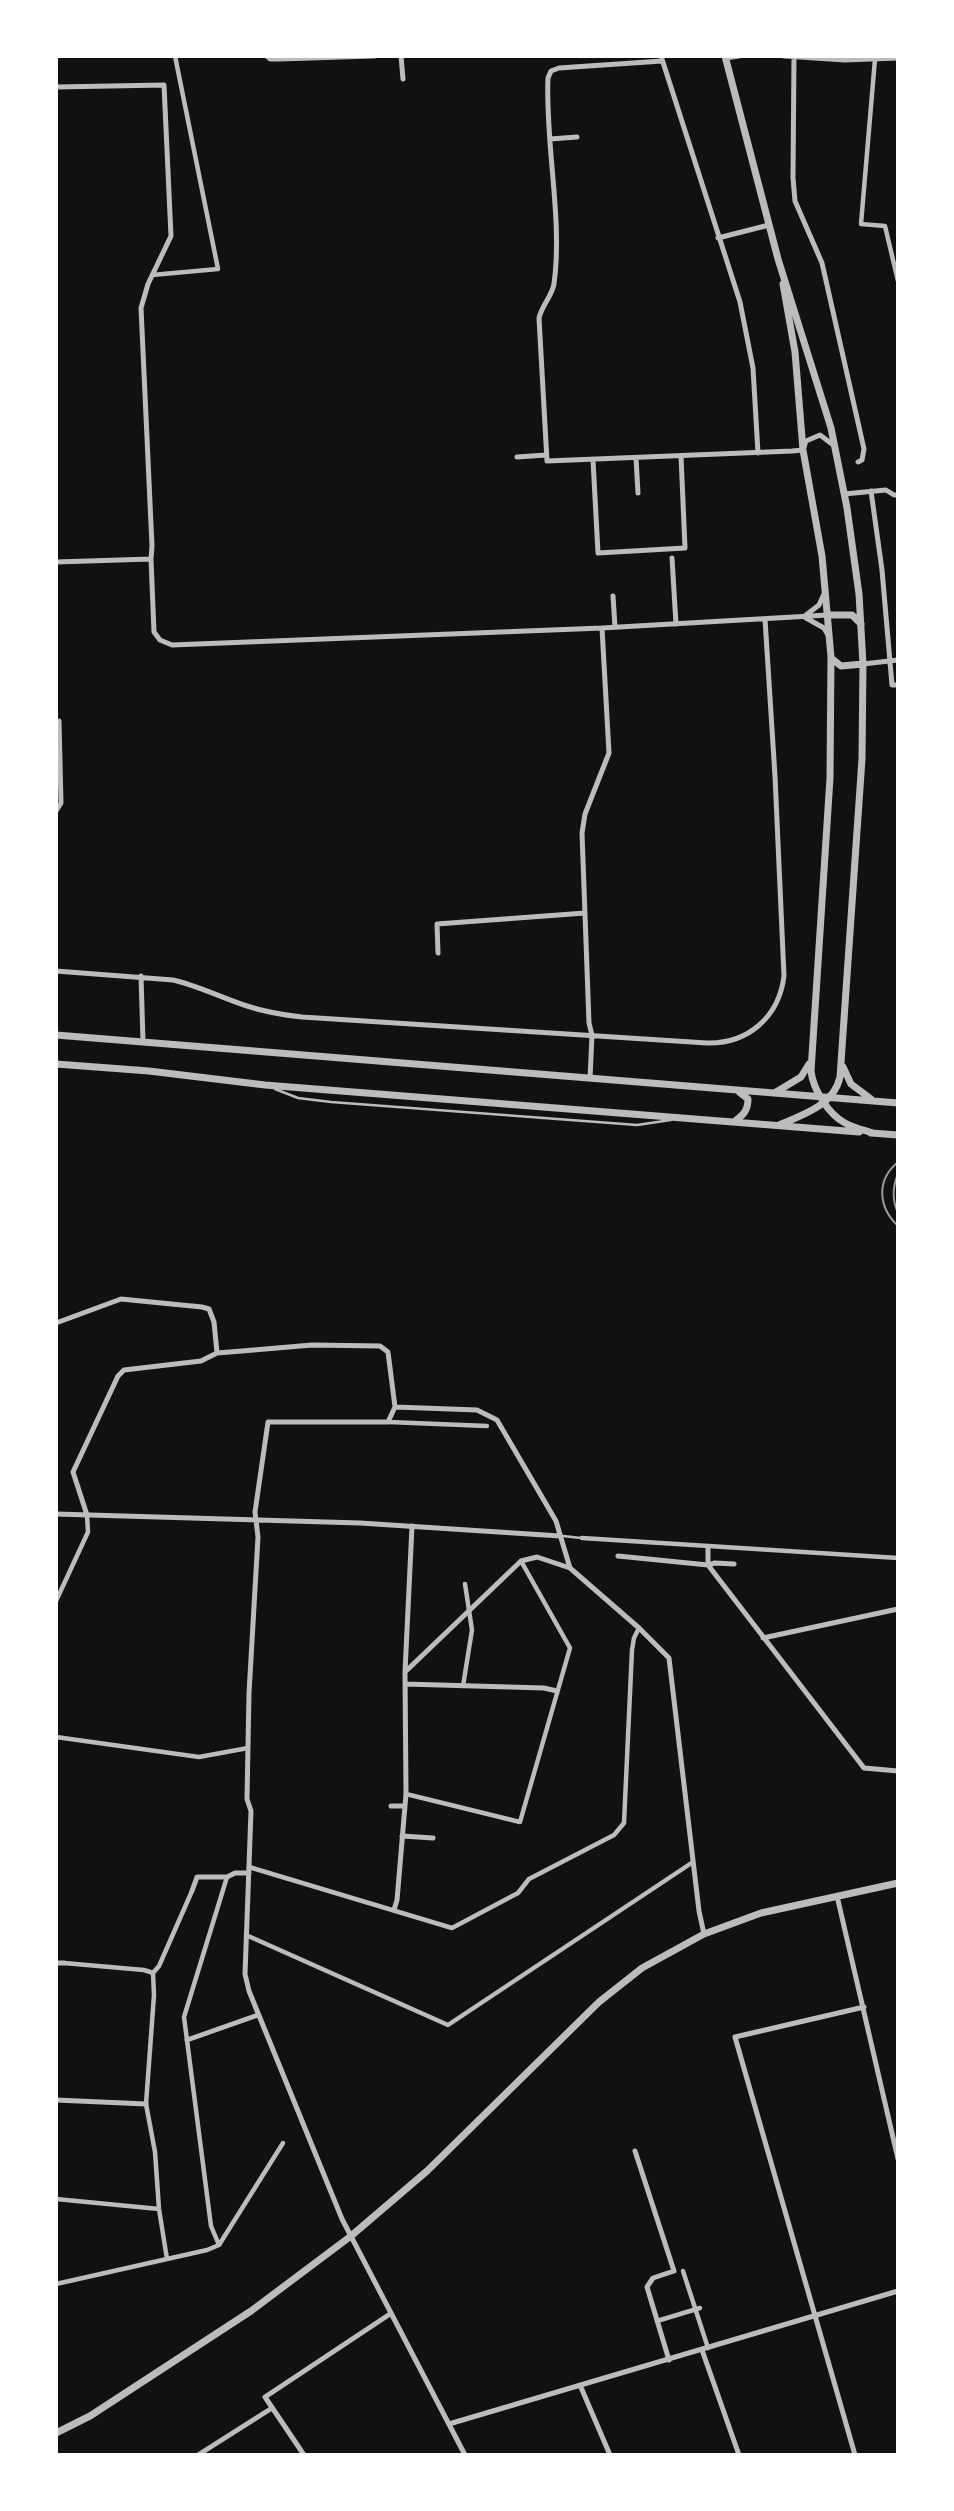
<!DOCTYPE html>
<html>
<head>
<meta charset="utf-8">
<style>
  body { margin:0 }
  #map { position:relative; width:954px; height:2511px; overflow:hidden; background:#111; font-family:Roboto,sans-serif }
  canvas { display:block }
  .frame { position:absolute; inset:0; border:58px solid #fff; pointer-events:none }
</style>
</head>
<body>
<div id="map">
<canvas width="954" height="2511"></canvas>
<div class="frame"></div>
</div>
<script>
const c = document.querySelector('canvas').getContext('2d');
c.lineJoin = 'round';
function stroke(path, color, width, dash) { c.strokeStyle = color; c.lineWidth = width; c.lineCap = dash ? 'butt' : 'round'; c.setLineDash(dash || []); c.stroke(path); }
stroke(new Path2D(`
  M 275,1089 L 298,1098 L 331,1102 L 637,1125 L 671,1120
  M 563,1536 L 581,1538`), '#bcbcbc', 2.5);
stroke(new Path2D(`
  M 875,59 L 861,224 L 885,226 L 898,281
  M 152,275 L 218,269 L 175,56
  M 388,1422 L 487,1426
  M 582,1538 L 898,1558
  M 56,1601 L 88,1532 L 87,1515
  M 463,1686 L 472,1630 L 465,1584
  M 56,1737 L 199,1757 L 248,1748
  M 406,1794 L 520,1822 L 570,1648 L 521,1561
  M 249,1867 L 452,1928 L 518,1893 L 529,1879 L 614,1835 L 624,1823 L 632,1650 L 634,1638 L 639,1628
  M 246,1935 L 448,2025 L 693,1862
  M 64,1963 L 144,1970 L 153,1973
  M 56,2199 L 159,2209
  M 219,2245 L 211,2226 L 184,2017 L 227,1877
  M 167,2259 L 159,2209 L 155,2152 L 146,2104 L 154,1995 L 153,1973 L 159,1966 L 192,1891
  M 683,2271 L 708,2348
  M 56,2284 L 207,2250 L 219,2245 L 283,2143
  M 657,2321 L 700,2308`), '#bcbcbc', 4.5);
stroke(new Path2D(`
  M 267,56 L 270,59 L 279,59 L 374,56
  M 401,56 L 403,79
  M 661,56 L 740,302 L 753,368 L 758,453
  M 784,56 L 845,60 L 898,58
  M 794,56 L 793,178 L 795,201 L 822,263 L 864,449 L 862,460 L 858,462
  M 726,58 L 739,56
  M 662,61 L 559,68 L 551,71 L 548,78 C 545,144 563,219 554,284 C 552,296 542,305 539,318 L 547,461 L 792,451 L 803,450 L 806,441 L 820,435 L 832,444
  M 56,87 L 164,85 L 171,236 L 148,284 L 141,308 L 152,546 L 151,559
  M 550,139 L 577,137
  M 718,238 L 769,225
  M 517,457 L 546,455
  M 636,458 L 638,493
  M 593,460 L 598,553 L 685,548 L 681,456
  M 871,491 L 882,570 L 892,685 L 898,685
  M 844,494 L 886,490 L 894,495 L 898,495
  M 672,558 L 676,624
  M 56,562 L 151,559 L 154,632 L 160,640 L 172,645 L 602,628 L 828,615
  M 613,596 L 615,627
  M 806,615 L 819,605 L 824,594
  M 806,618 L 824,628 L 828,635
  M 863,664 L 898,660
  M 56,722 L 59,721 L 61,803 L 56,811
  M 438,953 L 437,924 L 585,913
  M 56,971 L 173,980 C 199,986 222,998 247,1006 C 265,1012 283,1015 302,1017 L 707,1043 C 748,1044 779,1017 784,976 L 775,776 L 765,619
  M 141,976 L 143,1041
  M 590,1078 L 592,1035 L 589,1023 L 582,833 L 585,814 L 609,753 L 602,628
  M 56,1323 L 121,1299 L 202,1307 L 209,1309 L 214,1322 L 217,1353
  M 395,1407 L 477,1410 L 497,1420 L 556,1521 L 570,1568 L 639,1628 L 669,1658 L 699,1911 L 704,1934
  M 56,1514 L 360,1523 L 560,1536
  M 87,1515 L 73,1472 L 118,1376 L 124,1370 L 201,1361 L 217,1353 L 242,1351 L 312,1345 L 380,1346 L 388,1352 L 395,1407 L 388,1422 L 268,1422 L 255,1512 L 258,1537 L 249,1693 L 247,1799 L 251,1811 L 245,1974 L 249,1991 L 342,2219 L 465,2455
  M 708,1547 L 708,1565 L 864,1768 L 898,1771
  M 618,1556 L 708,1565 L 715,1563 L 734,1564
  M 763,1638 L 898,1609
  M 405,1672 L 412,1526
  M 405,1684 L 544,1688 L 557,1691
  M 391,1806 L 405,1806
  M 402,1836 L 433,1838
  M 192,1891 L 197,1877 L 227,1877 L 235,1873 L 249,1873
  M 837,1896 L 898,2159
  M 394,1910 L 397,1900 L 406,1794 L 405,1672 L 521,1561 L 537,1557 L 570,1568
  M 56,1963 L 64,1963
  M 187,2040 L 258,2015
  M 56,2100 L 146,2104
  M 635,2151 L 674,2271 L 653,2278 L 647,2287 L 669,2360
  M 702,2350 L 739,2455
  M 580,2385 L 610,2455
  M 449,2424 L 898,2291
  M 198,2455 L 272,2408
  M 304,2455 L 265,2397 L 390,2314
  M 855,2455 L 735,2037 L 864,2007`), '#bcbcbc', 5);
stroke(new Path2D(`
  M 725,56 L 778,259 L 831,428 L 847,508 L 859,594 L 863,664 L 862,759 L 840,1077 C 834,1105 803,1115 779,1125
  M 783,284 L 795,352 L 803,450 L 822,556 L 831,657 L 830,778 L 811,1071 C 813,1089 828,1114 845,1123 C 854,1128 864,1130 873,1133
  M 828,615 L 852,615 L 861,624
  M 831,658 L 841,666 L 863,664
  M 56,1035 L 898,1103
  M 56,1064 L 149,1071 L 265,1085 L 859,1132
  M 843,1067 L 851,1084 L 871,1099
  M 776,1092 L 801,1077 L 809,1064
  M 734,1122 C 743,1115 748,1111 748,1099 L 739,1092
  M 871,1133 L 898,1135
  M 56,2433 L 90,2416 L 251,2311 L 351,2236 L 427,2171 L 599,2002 L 642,1968 L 704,1934 L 761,1913 L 898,1883`), '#bcbcbc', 7);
stroke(new Path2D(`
  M 898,1162 C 876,1180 878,1207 898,1226
  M 898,1174 C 892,1188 892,1200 898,1213`), '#9a9a9a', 2);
</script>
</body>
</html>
